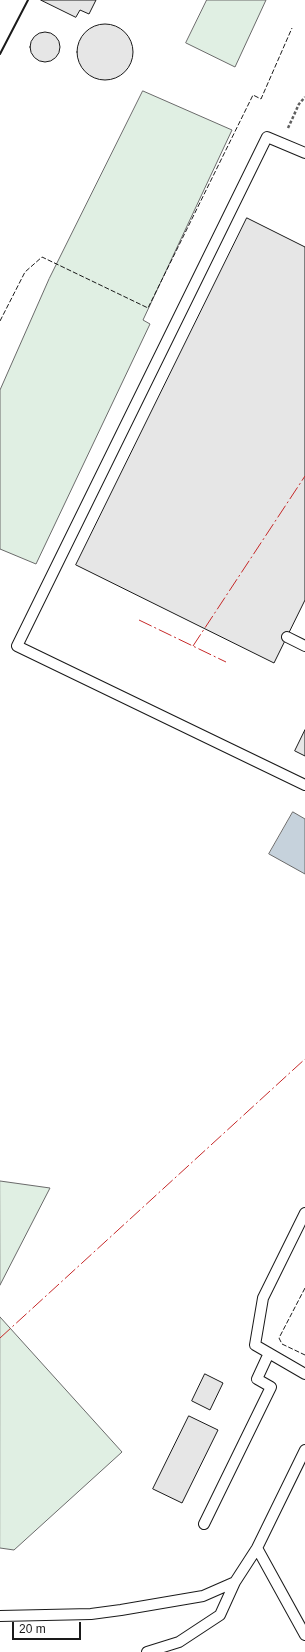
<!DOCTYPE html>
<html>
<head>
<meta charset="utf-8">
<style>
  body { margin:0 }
  #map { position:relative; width:305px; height:1652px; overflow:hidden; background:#fff; font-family:Helvetica,sans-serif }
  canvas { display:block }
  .scale { position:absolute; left:12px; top:1622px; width:69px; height:18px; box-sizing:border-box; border:2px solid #1a1a1a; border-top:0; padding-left:5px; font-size:12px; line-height:14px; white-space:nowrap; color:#1a1a1a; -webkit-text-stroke:3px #fff; paint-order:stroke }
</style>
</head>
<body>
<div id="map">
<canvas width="305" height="1652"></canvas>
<div class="scale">20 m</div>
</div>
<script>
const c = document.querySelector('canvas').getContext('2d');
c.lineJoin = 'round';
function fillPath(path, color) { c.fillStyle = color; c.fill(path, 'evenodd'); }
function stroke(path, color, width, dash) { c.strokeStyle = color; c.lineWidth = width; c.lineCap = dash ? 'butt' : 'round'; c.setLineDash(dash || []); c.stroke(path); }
const green = new Path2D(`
  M 207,0 L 266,0 L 235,67 L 186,43 Z
  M 143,91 L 232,130 L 143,320 L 150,324 L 36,564 L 0,549 L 0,390 L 49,279 Z
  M 0,1181 L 50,1188 L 0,1285 Z
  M 0,1317 L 122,1452 L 14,1550 L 0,1548 Z`);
fillPath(green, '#e0efe3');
stroke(green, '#6a6a6a', 1);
const water = new Path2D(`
  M 293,812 L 305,819 L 305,874 L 269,854 Z`);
fillPath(water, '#c6d2dc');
stroke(water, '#6a6a6a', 1);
const building = new Path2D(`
  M 41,0 L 96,0 L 89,14 L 80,10 L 76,17 Z
  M77 52a28 28 0 1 1 56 0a28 28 0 1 1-56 0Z
  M30 47a15 15 0 1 1 30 0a15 15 0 1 1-30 0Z
  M 247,218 L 305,247 L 305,600 L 274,663 L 76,565 Z
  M 305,730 L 305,756 L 295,751 Z
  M 205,1374 L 223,1383 L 210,1410 L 192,1401 Z
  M 189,1416 L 218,1430 L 182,1503 L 153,1489 Z`);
fillPath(building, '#e6e6e6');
stroke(building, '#1a1a1a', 1);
const service = new Path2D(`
  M 305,153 L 267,137 L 17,646 L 305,785
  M 287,637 L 305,646
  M 305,1213 L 263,1298 L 255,1345 L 305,1374
  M 204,1524 L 271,1387 L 257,1379 L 269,1353
  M 257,1548 L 305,1635
  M 0,1616 L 91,1614 L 121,1610 L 203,1596 L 235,1582 L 257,1548 L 305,1450
  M 147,1652 L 179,1642 L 220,1615 L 235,1582`);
stroke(service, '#1a1a1a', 12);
stroke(new Path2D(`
  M 288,128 L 299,104 L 305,97`), '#5f5f5f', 2.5, [3, 2]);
stroke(service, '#fff', 10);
stroke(new Path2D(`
  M 0,321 L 25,272 L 42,257 L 148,308 L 253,95 L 261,99 L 292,28
  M 305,1288 L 279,1338 L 282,1344 L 305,1355`), '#1a1a1a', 1, [5, 2]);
stroke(new Path2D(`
  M 0,54 L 28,0`), '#1a1a1a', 2);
stroke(new Path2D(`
  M 139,620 L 226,662
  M 193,646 L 305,476
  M 0,1338 L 305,1059`), '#c62828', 1, [14, 3, 2, 3]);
</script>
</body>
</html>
